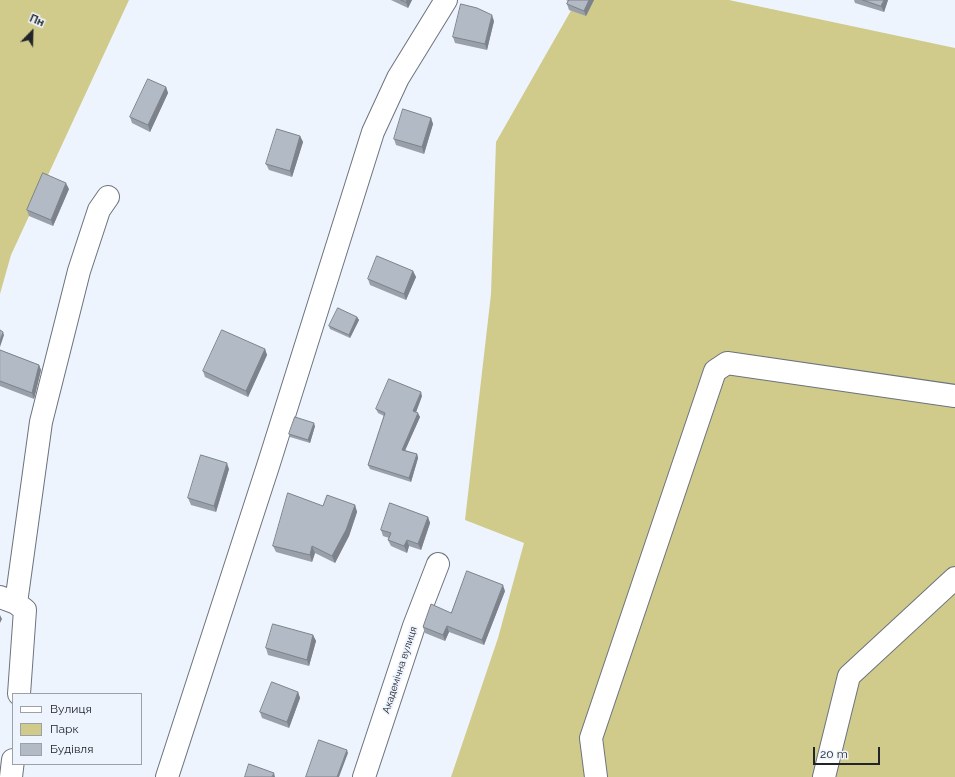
<!DOCTYPE html>
<html>
<head>
<meta charset="utf-8">
<style>
  body { margin:0 }
  #map { position:relative; width:955px; height:777px; overflow:hidden; background:#eef4fe; font-family:Raleway,sans-serif }
  canvas { display:block }
  .legend { position:absolute; left:12px; top:693px; width:130px; height:72px; box-sizing:border-box; background:#eef4fe; border:1px solid #9ca1a8; margin:0; padding:5px 7px; list-style:none; font-size:12px; color:#212428 }
  .legend li { display:flex; align-items:center; gap:8px; height:20px }
  .legend b { width:20px; border:1px solid #9ca1a8 }
  .north { position:absolute; left:12px; top:12px; width:40px; height:40px; -webkit-text-stroke:3px #eef4fe; paint-order:stroke; rotate:23deg; font-size:11px; font-weight:700; line-height:16px; text-align:center; color:#212428 }
  .north::after { content:''; display:block; margin:auto; width:14px; height:18px; background:#212428; clip-path:polygon(50% 0,100% 100%,50% 72%,0 100%) }
  .scale { position:absolute; left:813px; top:747px; width:67px; height:18px; box-sizing:border-box; border:2px solid #212428; border-top:0; padding-left:5px; font-size:12px; line-height:14px; white-space:nowrap; color:#212428; -webkit-text-stroke:3px #eef4fe; paint-order:stroke }
</style>
</head>
<body>
<div id="map">
<canvas width="955" height="777"></canvas>
<ul class="legend">
<li><b style="height:5px;background:#fff"></b>Вулиця</li>
<li><b style="height:11px;background:#d0cb8b"></b>Парк</li>
<li><b style="height:11px;background:#b2bac5"></b>Будівля</li>
</ul>
<div class="north">Пн</div>
<div class="scale">20 m</div>
</div>
<script>
const c = document.querySelector('canvas').getContext('2d');
c.lineJoin = 'round';
function fillPath(path, color) { c.fillStyle = color; c.fill(path, 'evenodd'); }
function stroke(path, color, width, dash) { c.strokeStyle = color; c.lineWidth = width; c.lineCap = dash ? 'butt' : 'round'; c.setLineDash(dash || []); c.stroke(path); }
function write(font, color, halo, rows, align = 'center') {
  c.font = font + ' Raleway,sans-serif'; c.lineWidth = 3.5; c.setLineDash([]); c.textBaseline = 'middle'; c.strokeStyle = halo; c.fillStyle = color; for (const [text, x, y, turn = 0] of rows) {
    c.save(); c.translate(x, y); c.rotate((+turn || 0) * Math.PI / 180); c.textAlign = isNaN(turn) ? turn : align; if (halo) c.strokeText(text, 0, 0); c.fillText(text, 0, 0); c.restore();
  }
}
fillPath(new Path2D(`
  M 0,0 L 129,0 L 11,255 L 0,294 Z
  M 577,0 L 729,0 L 955,48 L 955,777 L 451,777 L 498,638 L 524,543 L 465,520 L 491,294 L 496,142 Z`), '#d0cb8b');
const minor = new Path2D(`
  M 0,597 L 16,603 L 25,610 L 19,694
  M 16,603 L 41,422 L 79,271 L 99,210 L 108,197
  M 11,777 L 13,760
  M 167,777 L 269,463 L 373,132 L 398,78 L 446,0
  M 364,777 L 414,626 L 438,564
  M 596,777 L 591,738 L 715,371 L 727,363 L 955,396
  M 824,777 L 849,676 L 955,578`);
stroke(minor, '#6c737d', 24);
stroke(minor, '#fff', 22);
fillPath(new Path2D(`
  M 391,0 L 412,0 L 408,8 Z
  M 566,0 L 594,0 L 586,16 L 569,10 L 567,4 L 568,1 Z
  M 854,0 L 888,0 L 884,12 L 855,3 Z
  M 494,21 L 487,50 L 455,43 L 453,37 Z
  M 166,87 L 168,93 L 150,132 L 132,123 L 130,117 Z
  M 431,118 L 433,124 L 424,154 L 396,145 L 394,139 Z
  M 300,136 L 303,142 L 292,177 L 269,170 L 266,164 Z
  M 69,189 L 53,226 L 29,216 L 27,210 Z
  M 413,271 L 416,277 L 406,300 L 370,285 L 368,279 Z
  M 357,317 L 359,320 L 350,338 L 330,329 L 329,326 Z
  M 265,349 L 267,355 L 248,397 L 205,377 L 203,371 Z
  M 0,350 L 39,365 L 41,370 L 34,399 L 0,386 Z
  M 422,396 L 416,412 L 420,417 L 405,450 L 417,454 L 418,458 L 411,482 L 370,469 L 368,465 L 384,416 L 378,413 L 376,409 Z
  M 315,426 L 310,443 L 290,437 L 289,434 Z
  M 229,469 L 216,512 L 191,505 L 188,498 Z
  M 355,505 L 357,512 L 349,536 L 335,563 L 315,553 L 312,562 L 276,552 L 273,546 L 323,506 Z
  M 428,517 L 430,523 L 421,550 L 409,546 L 407,553 L 391,546 L 388,540 L 389,538 L 383,536 L 381,530 Z
  M 505,591 L 484,645 L 449,632 L 445,641 L 425,633 L 423,627 L 451,613 Z
  M 313,635 L 316,641 L 309,666 L 268,655 L 266,648 Z
  M 298,692 L 300,698 L 289,728 L 262,718 L 260,712 Z`), '#99a0a9');
fillPath(new Path2D(`
  M 407,0 L 412,0 L 408,8 L 406,2 Z
  M 589,0 L 594,0 L 586,16 L 584,11 Z
  M 884,0 L 888,0 L 884,12 L 881,6 Z
  M 492,15 L 494,21 L 487,50 L 485,44 Z
  M 166,87 L 168,93 L 150,132 L 148,125 Z
  M 431,118 L 433,124 L 424,154 L 422,147 Z
  M 300,136 L 303,142 L 292,177 L 290,171 Z
  M 66,183 L 69,189 L 53,226 L 51,220 Z
  M 413,271 L 416,277 L 406,300 L 404,294 Z
  M 357,317 L 359,320 L 350,338 L 349,335 Z
  M 3,332 L 4,335 L 0,347 L 0,341 Z
  M 265,349 L 267,355 L 248,397 L 246,391 Z
  M 39,365 L 41,370 L 34,399 L 32,393 Z
  M 421,392 L 422,396 L 415,415 L 413,411 Z
  M 418,413 L 420,417 L 404,453 L 402,450 Z
  M 314,423 L 315,426 L 310,443 L 308,440 Z
  M 417,454 L 418,458 L 411,482 L 409,478 Z
  M 227,463 L 229,469 L 216,512 L 214,506 Z
  M 355,505 L 357,512 L 349,536 L 335,563 L 332,556 Z
  M 428,517 L 430,523 L 421,550 L 418,544 Z
  M 407,540 L 409,546 L 407,553 L 404,546 Z
  M 312,546 L 315,553 L 312,562 L 310,555 Z
  M 503,585 L 505,591 L 484,645 L 482,640 Z
  M 0,615 L 2,619 L 0,623 Z
  M 447,626 L 449,632 L 445,641 L 443,635 Z
  M 313,635 L 316,641 L 309,666 L 307,660 Z
  M 298,692 L 300,698 L 289,728 L 287,722 Z
  M 347,750 L 348,753 L 339,777 L 337,777 Z
  M 274,773 L 275,777 L 272,777 Z`), '#7d828a');
const building = new Path2D(`
  M 401,0 L 407,0 L 406,2 Z
  M 569,0 L 589,0 L 584,11 L 567,4 Z
  M 863,0 L 884,0 L 881,6 Z
  M 461,4 L 477,8 L 492,15 L 485,44 L 453,37 Z
  M 148,79 L 166,87 L 148,125 L 130,117 Z
  M 403,109 L 431,118 L 422,147 L 394,139 Z
  M 277,129 L 300,136 L 290,171 L 266,164 Z
  M 43,173 L 66,183 L 51,220 L 27,210 Z
  M 377,256 L 413,271 L 404,294 L 368,279 Z
  M 338,308 L 357,317 L 349,335 L 329,326 Z
  M 0,330 L 3,332 L 0,341 Z
  M 222,330 L 265,349 L 246,391 L 203,371 Z
  M 0,350 L 39,365 L 32,393 L 0,381 Z
  M 389,379 L 421,392 L 413,411 L 418,413 L 402,450 L 417,454 L 409,478 L 368,465 L 385,413 L 376,409 Z
  M 295,417 L 314,423 L 308,440 L 289,434 Z
  M 201,455 L 227,463 L 214,506 L 188,498 Z
  M 288,493 L 323,506 L 327,495 L 355,505 L 346,530 L 332,556 L 312,546 L 310,555 L 273,546 Z
  M 390,503 L 428,517 L 418,544 L 407,540 L 404,546 L 388,540 L 391,533 L 381,530 Z
  M 467,571 L 503,585 L 482,640 L 447,626 L 443,635 L 423,627 L 431,604 L 451,613 Z
  M 273,624 L 313,635 L 307,660 L 266,648 Z
  M 272,682 L 298,692 L 287,722 L 260,712 Z
  M 319,740 L 347,750 L 337,777 L 306,777 Z
  M 249,764 L 274,773 L 272,777 L 245,777 Z`);
fillPath(building, '#b2bac5');
stroke(building, '#7d828a', 1);
write('10px', '#212428', '#eef4fe', [
  ["Академічна вулиця",400,670,-72]
]);
</script>
</body>
</html>
